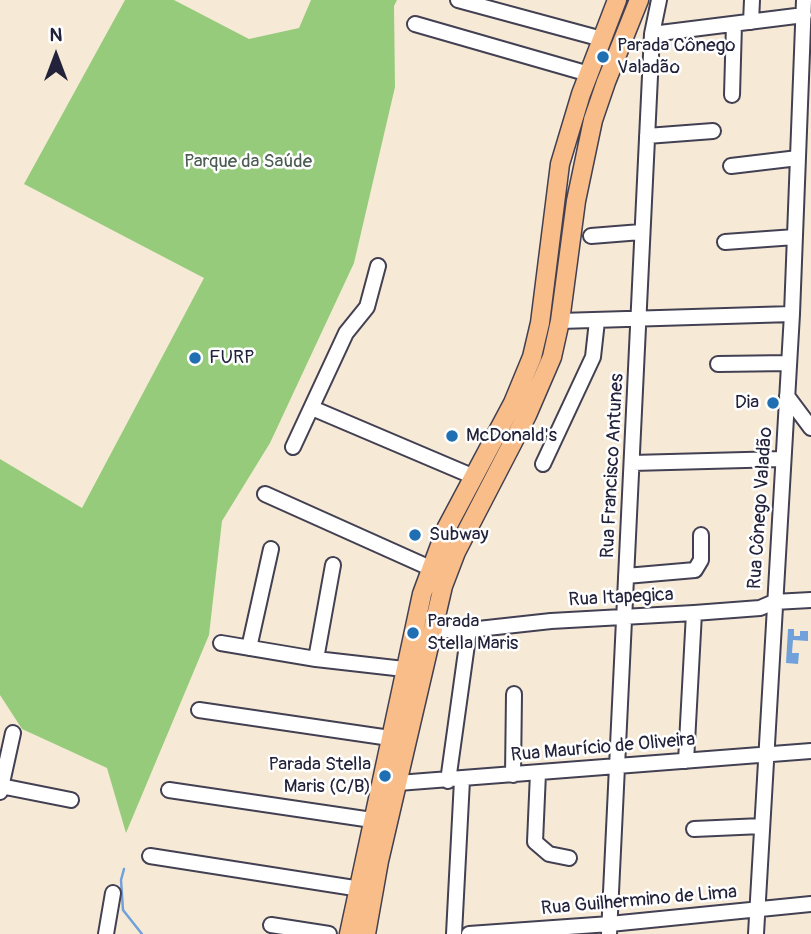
<!DOCTYPE html>
<html>
<head>
<meta charset="utf-8">
<style>
  body { margin:0 }
  #map { position:relative; width:811px; height:934px; overflow:hidden; background:#f6ead6; font-family:Pangolin,sans-serif }
  canvas { display:block }
  .north { position:absolute; left:21px; top:21px; width:70px; height:70px; -webkit-text-stroke:5px #fff; paint-order:stroke; rotate:0deg; font-size:19px; font-weight:700; line-height:28px; text-align:center; color:#22223b }
  .north::after { content:''; display:block; margin:auto; width:24px; height:32px; background:#22223b; clip-path:polygon(50% 0,100% 100%,50% 72%,0 100%) }
</style>
</head>
<body>
<div id="map">
<canvas width="811" height="934"></canvas>
<div class="north">N</div>
</div>
<script>
const c = document.querySelector('canvas').getContext('2d');
c.lineJoin = 'round';
function fillPath(path, color) { c.fillStyle = color; c.fill(path, 'evenodd'); }
function stroke(path, color, width, dash) { c.strokeStyle = color; c.lineWidth = width; c.lineCap = dash ? 'butt' : 'round'; c.setLineDash(dash || []); c.stroke(path); }
function write(font, color, halo, rows, align = 'center') {
  c.font = font + ' Pangolin,sans-serif'; c.lineWidth = 5; c.setLineDash([]); c.textBaseline = 'middle'; c.strokeStyle = halo; c.fillStyle = color; for (const [text, x, y, turn = 0] of rows) {
    c.save(); c.translate(x, y); c.rotate((+turn || 0) * Math.PI / 180); c.textAlign = isNaN(turn) ? turn : align; if (halo) c.strokeText(text, 0, 0); c.fillText(text, 0, 0); c.restore();
  }
}
fillPath(new Path2D(`
  M 125,0 L 174,0 L 249,39 L 299,28 L 311,0 L 397,0 L 394,6 L 395,87 L 354,263 L 270,443 L 222,521 L 209,635 L 126,833 L 107,768 L 22,729 L 0,695 L 0,459 L 82,508 L 204,278 L 24,184 Z`), '#96cb7c');
fillPath(new Path2D(`
  M 788,629 L 794,629 L 794,636 L 800,636 L 800,631 L 808,631 L 808,641 L 793,640 L 792,653 L 799,653 L 798,664 L 786,663 Z`), '#70a1db');
stroke(new Path2D(`
  M 124,869 L 121,880 L 123,910 L 142,934`), '#70a1db', 2.5);
const minor = new Path2D(`
  M 458,0 L 602,39
  M 751,22 L 752,0
  M 415,24 L 589,74
  M 652,34 L 804,15
  M 732,95 L 734,24
  M 647,136 L 713,131
  M 731,166 L 798,158
  M 591,236 L 641,232
  M 725,242 L 795,237
  M 560,321 L 792,314
  M 718,364 L 789,363
  M 787,396 L 811,428
  M 312,408 L 472,476
  M 293,447 L 346,333 L 367,307 L 378,266
  M 632,463 L 783,459
  M 543,464 L 593,357 L 597,321
  M 265,494 L 430,568
  M 626,576 L 695,570 L 701,560 L 701,535
  M 432,630 L 469,630 L 551,621 L 694,613 L 760,608 L 774,602 L 811,600
  M 221,643 L 316,659 L 404,669
  M 249,648 L 271,549
  M 316,659 L 333,565
  M 199,710 L 390,738
  M 686,761 L 694,613
  M 538,773 L 535,842 L 549,854 L 569,858
  M 513,775 L 514,694
  M 448,781 L 469,630
  M 398,783 L 811,751
  M 1,786 L 71,800
  M 169,790 L 372,820
  M 0,792 L 13,733
  M 694,829 L 762,826
  M 150,856 L 367,890
  M 271,925 L 329,934
  M 106,934 L 113,893
  M 454,934 L 462,780
  M 469,934 L 610,924 L 811,904
  M 609,934 L 652,34 L 659,0
  M 756,934 L 792,314 L 804,0`);
const major = new Path2D(`
  M 349,934 L 422,594 L 446,529 L 513,403 L 532,357 L 540,323 L 560,164 L 581,94 L 617,0
  M 366,934 L 379,861 L 443,586 L 456,552 L 527,415 L 552,357 L 560,321 L 576,201 L 593,120 L 606,82 L 639,0`);
stroke(minor, '#424052', 18);
stroke(major, '#424052', 21);
stroke(minor, '#fff', 14);
stroke(major, '#f8bd88', 18);
for (const [x, y, r, color] of [
  [603,57,7,"#1f6fb2"],
  [195,358,7,"#1f6fb2"],
  [773,403,7,"#1f6fb2"],
  [452,436,7,"#1f6fb2"],
  [415,535,7,"#1f6fb2"],
  [413,633,7,"#1f6fb2"],
  [385,776,7,"#1f6fb2"]
]) { const dot = new Path2D(); dot.arc(x, y, r, 0, 2 * Math.PI); c.fillStyle = color; c.fill(dot); stroke(dot, '#fff', 2.5); }
write('19px', '#22223b', '#fff', [
  ["Parada Cônego",617,46],
  ["Valadão",617,68],
  ["FURP",209,358],
  ["Dia",759,403,"right"],
  ["McDonald's",466,436],
  ["Subway",429,535],
  ["Parada",427,622],
  ["Stella Maris",427,644],
  ["Parada Stella",371,765,"right"],
  ["Maris (C/B)",371,787,"right"]
], 'left');
write('19px', '#4b5d52', '#fff', [
  ["Parque da Saúde",248,162]
]);
write('19px', '#22223b', '#fff', [
  ["Rua Francisco Antunes",613,466,-87],
  ["Rua Cônego Valadão",761,508,-86],
  ["Rua Itapegica",621,598,-3],
  ["Rua Maurício de Oliveira",603,748,-5],
  ["Rua Guilhermino de Lima",639,901,-5]
]);
</script>
</body>
</html>
